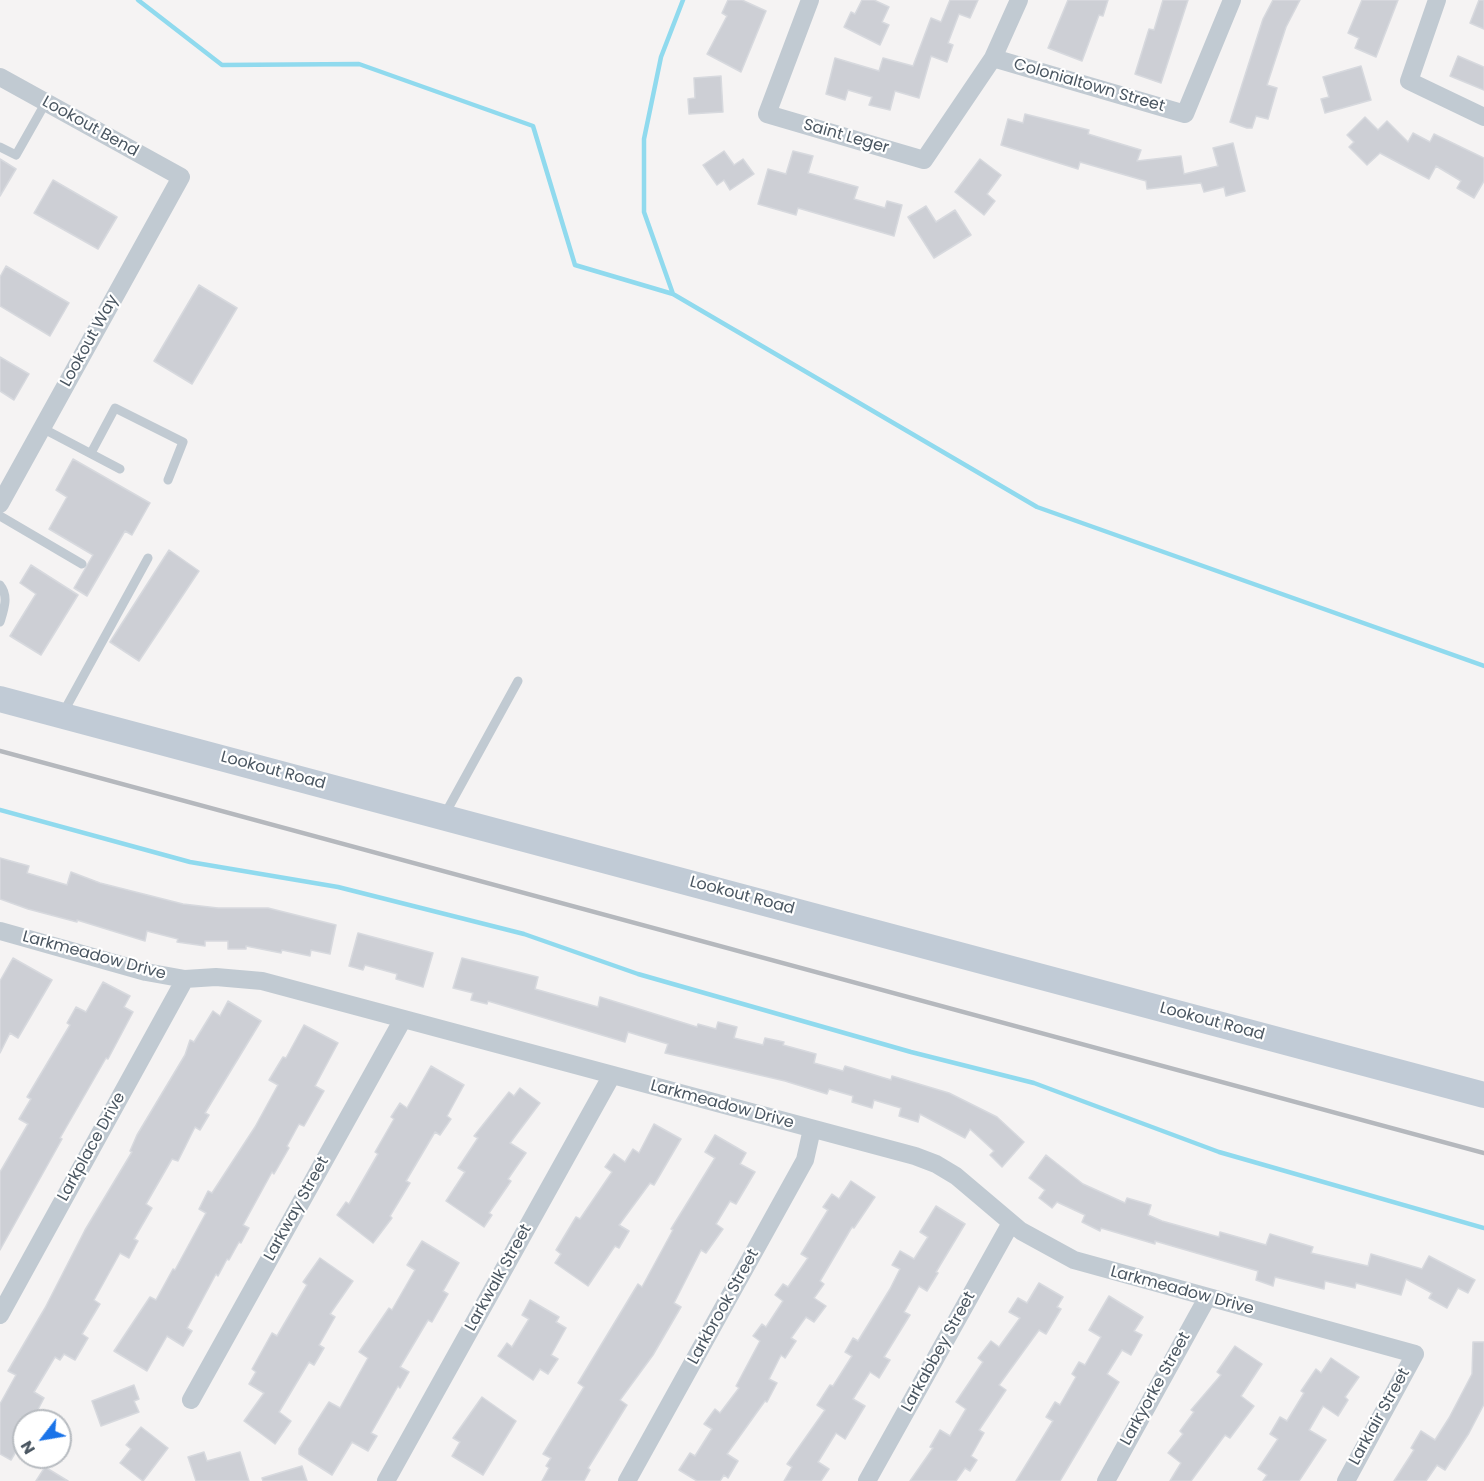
<!DOCTYPE html>
<html>
<head>
<meta charset="utf-8">
<style>
  body { margin:0 }
  #map { position:relative; width:1484px; height:1481px; overflow:hidden; background:#f5f3f3; font-family:Poppins,sans-serif }
  canvas { display:block }
  .north { position:absolute; left:12px; top:1409px; width:60px; height:60px; box-sizing:border-box; background:#fff; border:2px solid #b7bbc0; border-radius:50%; rotate:239deg; font-size:16px; font-weight:700; line-height:24px; text-align:center; color:#4a5661 }
  .north::after { content:''; display:block; margin:auto; width:21px; height:27px; background:#1a73e8; clip-path:polygon(50% 0,100% 100%,50% 72%,0 100%) }
</style>
</head>
<body>
<div id="map">
<canvas width="1484" height="1481"></canvas>
<div class="north">N</div>
</div>
<script>
const c = document.querySelector('canvas').getContext('2d');
c.lineJoin = 'round';
function stroke(path, color, width, dash) { c.strokeStyle = color; c.lineWidth = width; c.lineCap = dash ? 'butt' : 'round'; c.setLineDash(dash || []); c.stroke(path); }
function fillPath(path, color) { c.fillStyle = color; c.fill(path, 'evenodd'); }
function write(font, color, halo, rows, align = 'center') {
  c.font = font + ' Poppins,sans-serif'; c.lineWidth = 4.5; c.setLineDash([]); c.textBaseline = 'middle'; c.strokeStyle = halo; c.fillStyle = color; for (const [text, x, y, turn = 0] of rows) {
    c.save(); c.translate(x, y); c.rotate((+turn || 0) * Math.PI / 180); c.textAlign = isNaN(turn) ? turn : align; if (halo) c.strokeText(text, 0, 0); c.fillText(text, 0, 0); c.restore();
  }
}
stroke(new Path2D(`
  M 138,0 L 222,65 L 359,64 L 533,126 L 575,265 L 673,294 L 1037,507 L 1484,666
  M 673,294 L 644,212 L 644,139 L 661,57 L 683,0
  M 0,810 L 190,862 L 338,887 L 524,934 L 638,974 L 911,1052 L 1034,1083 L 1219,1152 L 1484,1228`), '#90daee', 4.5);
const building = new Path2D(`
  M 728,0 L 742,0 L 766,11 L 741,72 L 707,54 L 727,16 L 722,13 Z
  M 862,0 L 874,0 L 889,7 L 882,22 L 889,25 L 880,45 L 844,27 L 851,12 L 855,14 Z
  M 950,0 L 978,0 L 970,18 L 959,14 L 948,43 L 953,45 L 947,62 L 931,56 L 919,98 L 895,91 L 890,110 L 869,105 L 872,97 L 848,90 L 845,100 L 826,94 L 835,58 L 879,71 L 883,58 L 913,66 L 931,18 L 941,22 Z
  M 1068,0 L 1108,0 L 1103,16 L 1099,15 L 1082,61 L 1048,48 Z
  M 1163,0 L 1188,0 L 1161,83 L 1135,74 L 1149,29 L 1154,30 Z
  M 1273,0 L 1300,0 L 1286,27 L 1267,85 L 1277,88 L 1268,119 L 1256,116 L 1252,128 L 1247,128 L 1230,122 L 1263,19 Z
  M 1362,0 L 1398,0 L 1376,57 L 1355,48 L 1359,38 L 1348,33 Z
  M 1479,0 L 1484,0 L 1484,29 L 1470,23 Z
  M 1458,56 L 1484,67 L 1484,90 L 1450,76 Z
  M 1361,66 L 1371,100 L 1325,113 L 1321,99 L 1329,97 L 1323,77 Z
  M 721,76 L 723,112 L 689,114 L 688,99 L 695,98 L 694,78 Z
  M 1025,114 L 1089,130 L 1088,134 L 1141,150 L 1137,161 L 1181,156 L 1184,174 L 1218,166 L 1213,148 L 1233,143 L 1245,191 L 1226,196 L 1224,187 L 1204,192 L 1201,183 L 1147,189 L 1146,181 L 1080,162 L 1078,169 L 1001,145 L 1008,119 L 1023,123 Z
  M 1365,117 L 1378,130 L 1387,121 L 1408,142 L 1413,133 L 1430,142 L 1434,134 L 1484,158 L 1484,181 L 1474,198 L 1457,188 L 1461,181 L 1436,166 L 1429,179 L 1380,153 L 1367,165 L 1349,147 L 1354,142 L 1347,135 Z
  M 724,151 L 734,165 L 743,159 L 754,174 L 730,190 L 724,180 L 717,185 L 703,165 Z
  M 793,151 L 813,156 L 808,173 L 858,187 L 854,199 L 885,208 L 887,201 L 902,205 L 894,236 L 798,208 L 796,215 L 758,204 L 768,169 L 786,174 Z
  M 0,159 L 16,169 L 0,196 Z
  M 980,159 L 1001,175 L 987,194 L 995,201 L 984,215 L 955,192 Z
  M 53,180 L 117,217 L 98,249 L 34,213 Z
  M 926,206 L 936,222 L 955,210 L 971,235 L 934,258 L 908,217 Z
  M 6,266 L 69,303 L 50,336 L 0,306 L 0,277 Z
  M 199,285 L 237,308 L 192,384 L 154,361 Z
  M 0,357 L 29,374 L 14,400 L 0,391 Z
  M 73,459 L 150,503 L 132,535 L 125,531 L 87,596 L 74,588 L 93,555 L 49,529 L 67,497 L 56,490 Z
  M 169,550 L 199,571 L 139,661 L 110,642 Z
  M 31,565 L 78,595 L 41,655 L 10,636 L 36,594 L 20,583 Z
  M 0,858 L 29,866 L 27,873 L 67,885 L 71,872 L 100,883 L 183,904 L 218,908 L 268,908 L 336,925 L 330,954 L 311,950 L 310,956 L 282,950 L 281,953 L 246,946 L 246,949 L 228,949 L 228,941 L 205,941 L 205,946 L 177,942 L 178,939 L 147,931 L 145,941 L 77,920 L 77,922 L 28,909 L 0,899 Z
  M 358,933 L 433,953 L 423,987 L 396,979 L 397,974 L 365,965 L 363,970 L 349,966 Z
  M 13,958 L 52,980 L 18,1038 L 10,1033 L 0,1053 L 0,981 Z
  M 462,958 L 538,977 L 535,989 L 598,1007 L 600,997 L 697,1027 L 698,1024 L 716,1029 L 718,1022 L 737,1027 L 734,1038 L 763,1045 L 765,1038 L 784,1042 L 783,1045 L 816,1054 L 814,1063 L 843,1071 L 845,1066 L 891,1080 L 892,1076 L 949,1093 L 997,1117 L 1024,1142 L 1002,1167 L 990,1155 L 994,1151 L 970,1129 L 965,1138 L 920,1114 L 918,1122 L 899,1116 L 901,1108 L 874,1100 L 872,1108 L 852,1102 L 853,1096 L 829,1089 L 827,1094 L 785,1081 L 665,1053 L 668,1044 L 628,1032 L 625,1042 L 488,1001 L 487,1004 L 471,1000 L 473,993 L 453,988 Z
  M 103,982 L 130,996 L 124,1007 L 133,1012 L 108,1059 L 106,1058 L 60,1138 L 62,1139 L 0,1250 L 0,1172 L 28,1124 L 19,1119 L 31,1099 L 27,1097 L 70,1025 L 67,1023 L 76,1007 L 86,1012 Z
  M 228,1001 L 261,1021 L 205,1113 L 209,1115 L 200,1130 L 195,1127 L 178,1161 L 172,1159 L 146,1204 L 152,1208 L 134,1239 L 138,1241 L 129,1258 L 120,1253 L 94,1300 L 100,1304 L 82,1334 L 88,1338 L 75,1360 L 64,1354 L 60,1360 L 55,1357 L 34,1392 L 44,1398 L 32,1421 L 24,1421 L 24,1438 L 11,1460 L 0,1454 L 0,1404 L 16,1375 L 8,1371 L 45,1308 L 85,1230 L 132,1152 L 130,1151 L 137,1135 L 185,1055 L 190,1040 L 194,1042 L 213,1011 L 220,1016 Z
  M 304,1025 L 338,1043 L 315,1086 L 324,1091 L 304,1126 L 299,1124 L 287,1146 L 289,1148 L 274,1174 L 272,1172 L 243,1225 L 249,1228 L 241,1243 L 239,1242 L 229,1260 L 227,1259 L 218,1276 L 216,1274 L 187,1328 L 192,1331 L 183,1346 L 167,1336 L 147,1371 L 114,1351 L 150,1297 L 156,1300 L 173,1269 L 175,1270 L 206,1213 L 199,1209 L 208,1191 L 212,1193 L 255,1127 L 278,1085 L 269,1080 L 283,1057 L 286,1058 Z
  M 431,1066 L 464,1085 L 447,1116 L 451,1119 L 440,1135 L 435,1132 L 406,1181 L 410,1183 L 390,1216 L 392,1218 L 373,1243 L 337,1215 L 346,1202 L 349,1204 L 378,1154 L 375,1152 L 394,1119 L 391,1117 L 400,1103 L 407,1108 Z
  M 520,1088 L 540,1103 L 510,1143 L 526,1153 L 508,1179 L 511,1181 L 489,1213 L 492,1215 L 484,1227 L 446,1201 L 465,1172 L 458,1168 L 478,1138 L 474,1136 L 509,1092 L 514,1096 Z
  M 654,1124 L 681,1139 L 654,1185 L 650,1183 L 619,1225 L 629,1231 L 619,1248 L 615,1246 L 588,1286 L 555,1263 L 561,1254 L 556,1250 L 576,1217 L 580,1219 L 612,1172 L 605,1167 L 614,1154 L 625,1162 L 633,1149 L 639,1153 Z
  M 715,1135 L 746,1153 L 740,1164 L 755,1172 L 736,1204 L 730,1201 L 716,1224 L 723,1229 L 706,1253 L 701,1250 L 674,1303 L 681,1307 L 653,1355 L 620,1400 L 627,1405 L 588,1468 L 590,1470 L 584,1481 L 542,1481 L 549,1468 L 546,1466 L 551,1458 L 543,1454 L 584,1387 L 578,1383 L 638,1284 L 642,1287 L 673,1230 L 671,1229 L 715,1158 L 705,1152 Z
  M 1046,1155 L 1083,1184 L 1125,1203 L 1127,1198 L 1151,1205 L 1148,1215 L 1162,1221 L 1219,1237 L 1220,1232 L 1266,1245 L 1270,1234 L 1313,1247 L 1311,1253 L 1368,1266 L 1371,1254 L 1422,1269 L 1429,1256 L 1475,1280 L 1468,1293 L 1458,1288 L 1447,1308 L 1429,1298 L 1432,1293 L 1406,1279 L 1401,1295 L 1356,1283 L 1355,1288 L 1325,1281 L 1324,1289 L 1275,1277 L 1273,1286 L 1256,1280 L 1258,1271 L 1155,1241 L 1155,1244 L 1101,1228 L 1100,1231 L 1082,1222 L 1085,1215 L 1057,1202 L 1052,1208 L 1039,1198 L 1045,1190 L 1029,1178 Z
  M 851,1181 L 875,1197 L 854,1228 L 852,1227 L 820,1281 L 824,1284 L 814,1298 L 826,1306 L 814,1322 L 806,1317 L 791,1338 L 796,1341 L 785,1358 L 781,1355 L 769,1379 L 777,1383 L 767,1402 L 765,1401 L 727,1454 L 738,1461 L 728,1478 L 724,1475 L 720,1481 L 697,1481 L 679,1470 L 690,1453 L 695,1456 L 712,1429 L 704,1424 L 715,1409 L 720,1413 L 739,1388 L 736,1386 L 760,1341 L 753,1336 L 762,1324 L 766,1327 L 783,1301 L 775,1295 L 783,1284 L 788,1287 L 808,1258 L 801,1254 L 828,1210 L 823,1207 L 832,1194 L 839,1199 Z
  M 936,1206 L 965,1224 L 936,1272 L 938,1273 L 927,1291 L 919,1286 L 904,1312 L 910,1315 L 884,1357 L 890,1360 L 879,1378 L 870,1372 L 853,1399 L 865,1406 L 845,1439 L 836,1433 L 818,1462 L 829,1469 L 821,1481 L 784,1481 L 792,1467 L 787,1464 L 825,1410 L 817,1405 L 830,1385 L 833,1386 L 852,1356 L 845,1352 L 853,1338 L 858,1341 L 890,1289 L 900,1269 L 892,1265 L 900,1251 L 914,1259 L 928,1237 L 920,1232 Z
  M 422,1241 L 459,1263 L 443,1291 L 448,1294 L 432,1322 L 428,1320 L 400,1367 L 409,1372 L 400,1388 L 398,1386 L 371,1433 L 377,1436 L 368,1451 L 352,1442 L 332,1475 L 299,1454 L 299,1449 L 329,1402 L 340,1408 L 368,1358 L 359,1352 L 389,1308 L 392,1310 L 415,1270 L 407,1265 Z
  M 320,1258 L 353,1281 L 330,1314 L 335,1317 L 319,1345 L 324,1348 L 314,1365 L 309,1362 L 279,1412 L 291,1421 L 275,1444 L 244,1421 L 264,1393 L 249,1384 L 256,1372 L 252,1369 L 272,1333 L 277,1336 L 307,1285 L 303,1282 Z
  M 1039,1283 L 1063,1297 L 1057,1307 L 1061,1309 L 1046,1334 L 1039,1330 L 999,1385 L 1006,1390 L 979,1430 L 984,1433 L 971,1456 L 977,1460 L 970,1471 L 965,1468 L 956,1481 L 910,1481 L 933,1448 L 930,1447 L 940,1430 L 950,1436 L 966,1409 L 956,1402 L 983,1362 L 978,1358 L 991,1341 L 999,1347 L 1020,1318 L 1009,1312 L 1018,1298 L 1027,1303 Z
  M 1109,1296 L 1143,1317 L 1134,1331 L 1142,1335 L 1131,1355 L 1122,1350 L 1107,1374 L 1119,1382 L 1060,1481 L 1016,1481 L 1053,1421 L 1046,1417 L 1055,1402 L 1060,1405 L 1076,1377 L 1072,1374 L 1079,1362 L 1085,1365 L 1101,1337 L 1089,1330 Z
  M 530,1300 L 559,1317 L 556,1322 L 566,1328 L 551,1355 L 558,1359 L 548,1374 L 540,1369 L 533,1380 L 498,1356 L 507,1343 L 512,1347 L 529,1319 L 522,1315 Z
  M 1473,1342 L 1484,1342 L 1484,1404 L 1469,1433 L 1445,1470 L 1437,1465 L 1426,1481 L 1394,1481 L 1414,1450 L 1411,1448 L 1421,1431 L 1435,1440 L 1449,1418 L 1472,1374 Z
  M 1235,1346 L 1262,1364 L 1241,1396 L 1254,1406 L 1230,1438 L 1225,1435 L 1191,1481 L 1170,1481 L 1181,1463 L 1168,1453 L 1183,1434 L 1180,1431 L 1194,1412 L 1191,1410 L 1221,1375 L 1217,1372 Z
  M 1331,1358 L 1359,1377 L 1345,1397 L 1348,1400 L 1338,1416 L 1323,1406 L 1309,1430 L 1326,1440 L 1299,1481 L 1263,1481 L 1267,1475 L 1258,1469 L 1278,1439 L 1270,1434 L 1280,1417 L 1287,1421 L 1304,1393 L 1301,1391 L 1316,1369 L 1321,1373 Z
  M 134,1385 L 139,1399 L 134,1401 L 139,1412 L 101,1426 L 92,1401 Z
  M 482,1397 L 516,1421 L 483,1475 L 452,1456 L 460,1442 L 453,1438 Z
  M 141,1427 L 168,1448 L 143,1481 L 120,1463 L 131,1449 L 126,1445 Z
  M 204,1452 L 207,1461 L 240,1452 L 249,1481 L 196,1481 L 188,1457 Z
  M 302,1466 L 307,1481 L 263,1481 L 262,1478 Z
  M 45,1467 L 68,1481 L 36,1481 Z`);
fillPath(building, '#cdcfd5');
stroke(building, '#d7d9de', 1.5);
stroke(new Path2D(`
  M 0,147 L 16,155 L 46,102
  M 42,428 L 120,469
  M 91,453 L 115,408 L 183,442 L 168,480
  M 0,516 L 82,564
  M 0,585 C 9,596 4,609 0,622
  M 63,713 L 148,558
  M 445,814 L 518,681`), '#c1cad2', 9);
stroke(new Path2D(`
  M 810,0 L 767,114 L 924,160 L 993,58 L 1019,0
  M 1437,0 L 1409,81 L 1484,117
  M 993,58 L 1185,114 L 1232,0
  M 0,77 L 181,177 L 0,504
  M 0,931 L 146,972 L 185,979 L 216,977 L 262,981 L 915,1156 L 936,1164 L 956,1176 L 1021,1231 L 1074,1260 L 1415,1354 L 1346,1481
  M 0,1315 L 185,979
  M 191,1400 L 403,1019
  M 386,1481 L 612,1075
  M 627,1481 L 805,1160 L 812,1129
  M 867,1481 L 1011,1223
  M 1106,1481 L 1207,1298`), '#c1cad2', 18);
stroke(new Path2D(`
  M 0,699 L 1484,1095`), '#c1cbd6', 26);
stroke(new Path2D(`
  M 0,751 L 1484,1153`), '#b5b8bd', 4.5);
write('16px', '#4a5661', '#fff', [
  ["Colonialtown Street",1089,86,16],
  ["Lookout Bend",90,127,29],
  ["Saint Leger",846,137,16],
  ["Lookout Way",90,341,-61],
  ["Lookout Road",273,771,15],
  ["Lookout Road",742,896,15],
  ["Larkmeadow Drive",94,956,15],
  ["Lookout Road",1212,1022,15],
  ["Larkmeadow Drive",722,1105,15],
  ["Larkplace Drive",92,1147,-61],
  ["Larkway Street",297,1209,-61],
  ["Larkwalk Street",499,1278,-61],
  ["Larkmeadow Drive",1182,1291,15],
  ["Larkbrook Street",724,1307,-61],
  ["Larkabbey Street",939,1352,-61],
  ["Larkyorke Street",1156,1389,-61],
  ["Larklair Street",1380,1417,-61]
]);
</script>
</body>
</html>
